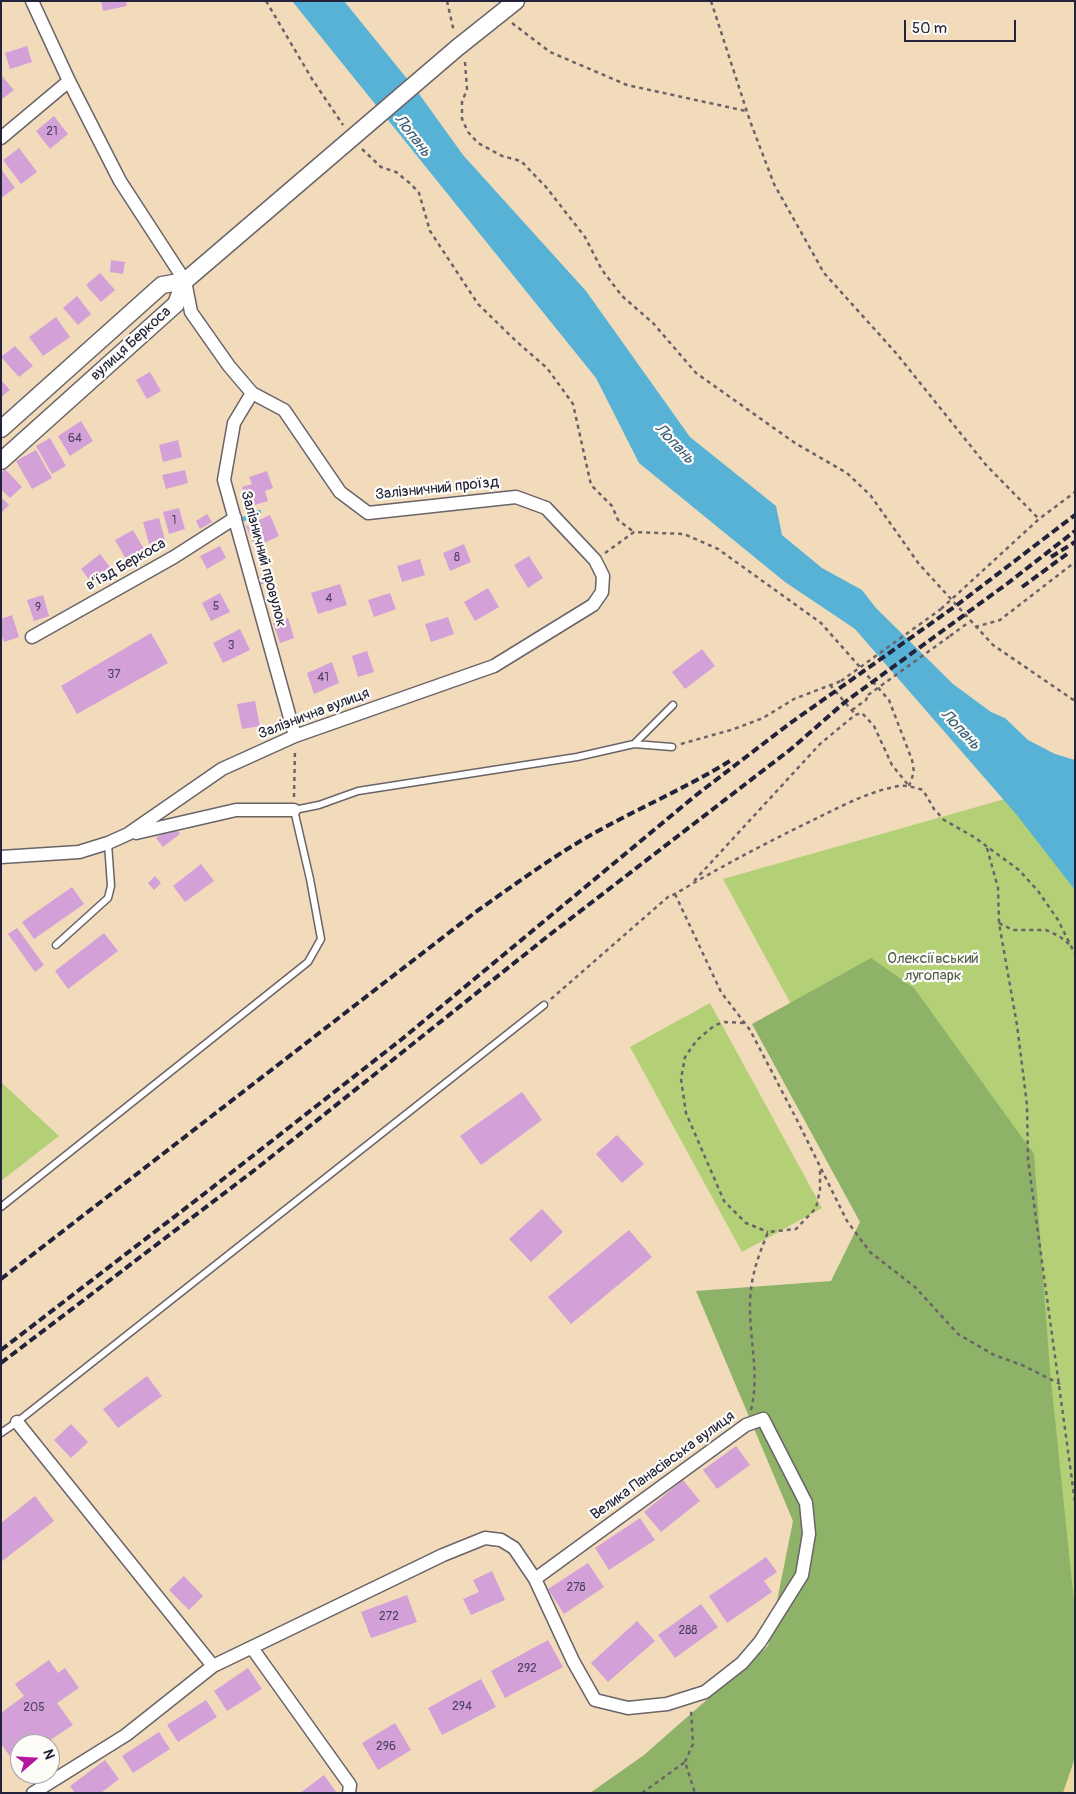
<!DOCTYPE html>
<html>
<head>
<meta charset="utf-8">
<style>
  body { margin:0 }
  #map { position:relative; width:1076px; height:1794px; overflow:hidden; background:#f1dbbb; font-family:Pangolin,sans-serif }
  canvas { display:block }
  .frame { position:absolute; inset:0; border:2px solid #22223b; pointer-events:none }
  .north { position:absolute; left:10px; top:1734px; width:50px; height:50px; box-sizing:border-box; background:#fdfcf7; border:1px solid #a5a5ac; border-radius:50%; rotate:71deg; font-size:14px; font-weight:700; line-height:20px; text-align:center; color:#22223b }
  .north::after { content:''; display:block; margin:auto; width:18px; height:22px; background:#b5179e; clip-path:polygon(50% 0,100% 100%,50% 72%,0 100%) }
  .scale { position:absolute; left:904px; top:20px; width:112px; height:22px; box-sizing:border-box; border:2px solid #22223b; border-top:0; padding-left:6px; font-size:15px; line-height:18px; white-space:nowrap; color:#22223b; -webkit-text-stroke:4px #fdfcf7; paint-order:stroke }
</style>
</head>
<body>
<div id="map">
<canvas width="1076" height="1794"></canvas>
<div class="frame"></div>
<div class="north">N</div>
<div class="scale">50 m</div>
</div>
<script>
const c = document.querySelector('canvas').getContext('2d');
c.lineJoin = 'round';
function fillPath(path, color) { c.fillStyle = color; c.fill(path, 'evenodd'); }
function stroke(path, color, width, dash) { c.strokeStyle = color; c.lineWidth = width; c.lineCap = dash ? 'butt' : 'round'; c.setLineDash(dash || []); c.stroke(path); }
function write(font, color, halo, rows, align = 'center') {
  c.font = font + ' Pangolin,sans-serif'; c.lineWidth = 4.5; c.setLineDash([]); c.textBaseline = 'middle'; c.strokeStyle = halo; c.fillStyle = color; for (const [text, x, y, turn = 0] of rows) {
    c.save(); c.translate(x, y); c.rotate((+turn || 0) * Math.PI / 180); c.textAlign = isNaN(turn) ? turn : align; if (halo) c.strokeText(text, 0, 0); c.fillText(text, 0, 0); c.restore();
  }
}
fillPath(new Path2D(`
  M 1075,779 L 1075,1793 L 616,1793 L 822,1648 L 895,1196 L 723,879 Z
  M 710,1003 L 822,1208 L 742,1252 L 630,1047 Z
  M 1,1082 L 59,1136 L 1,1181 Z`), '#b3d077');
fillPath(new Path2D(`
  M 871,958 L 914,988 L 1034,1154 L 1050,1371 L 1075,1611 L 1075,1758 L 1063,1793 L 590,1793 L 644,1755 L 768,1646 L 793,1521 L 696,1291 L 831,1281 L 860,1222 L 752,1024 Z`), '#8eb268');
fillPath(new Path2D(`
  M 1075,1758 L 1075,1793 L 1063,1793 Z`), '#eeda9e');
fillPath(new Path2D(`
  M 292,1 L 344,1 L 417,91 L 463,155 L 586,291 L 690,437 L 776,506 L 782,535 L 822,568 L 862,590 L 876,608 L 953,684 L 991,712 L 1005,718 L 1028,740 L 1055,754 L 1075,760 L 1075,890 L 1016,814 L 855,629 L 785,582 L 639,463 L 596,378 Z`), '#58b2d6');
stroke(new Path2D(`
  M 237,522 L 259,512`), '#58b2d6', 4.5);
fillPath(new Path2D(`
  M 101,1 L 126,1 L 127,6 L 103,11 Z
  M 27,46 L 32,62 L 10,69 L 5,53 Z
  M 1,75 L 14,90 L 1,100 Z
  M 54,116 L 68,134 L 50,149 L 36,131 Z
  M 19,148 L 37,172 L 21,184 L 3,160 Z
  M 1,169 L 15,188 L 1,198 Z
  M 111,260 L 125,262 L 123,274 L 110,272 Z
  M 100,273 L 115,290 L 101,302 L 86,285 Z
  M 77,296 L 91,314 L 78,325 L 63,308 Z
  M 56,317 L 70,337 L 43,356 L 29,337 Z
  M 15,346 L 33,366 L 19,377 L 1,357 Z
  M 150,372 L 161,391 L 147,399 L 136,380 Z
  M 1,380 L 10,390 L 1,397 Z
  M 81,421 L 93,441 L 70,456 L 58,436 Z
  M 50,438 L 66,466 L 52,474 L 36,446 Z
  M 178,440 L 182,457 L 163,462 L 159,445 Z
  M 36,450 L 52,478 L 32,489 L 16,461 Z
  M 5,469 L 22,487 L 10,498 L 1,489 L 1,473 Z
  M 185,470 L 188,483 L 166,489 L 162,475 Z
  M 267,471 L 273,488 L 265,491 L 268,501 L 248,507 L 242,487 L 252,484 L 249,477 Z
  M 1,497 L 9,505 L 1,513 Z
  M 179,508 L 185,529 L 169,534 L 163,512 Z
  M 207,514 L 212,522 L 200,529 L 196,521 Z
  M 270,515 L 279,536 L 255,547 L 246,526 Z
  M 159,518 L 165,540 L 149,544 L 143,522 Z
  M 133,530 L 144,549 L 126,559 L 115,540 Z
  M 464,544 L 471,562 L 450,571 L 443,553 Z
  M 220,546 L 226,558 L 207,569 L 200,556 Z
  M 100,554 L 110,567 L 91,582 L 81,569 Z
  M 529,556 L 543,578 L 528,588 L 514,565 Z
  M 420,559 L 425,575 L 402,582 L 397,566 Z
  M 269,574 L 272,581 L 259,585 L 257,578 Z
  M 340,584 L 347,605 L 318,614 L 311,593 Z
  M 488,588 L 499,607 L 475,621 L 464,602 Z
  M 220,593 L 230,612 L 211,621 L 202,603 Z
  M 390,593 L 396,609 L 374,617 L 368,600 Z
  M 43,595 L 49,616 L 34,621 L 27,600 Z
  M 12,615 L 19,637 L 4,642 L 1,634 L 1,619 Z
  M 448,617 L 454,634 L 431,642 L 425,624 Z
  M 288,618 L 294,638 L 280,643 L 273,623 Z
  M 240,629 L 250,650 L 223,663 L 213,643 Z
  M 151,633 L 168,663 L 77,714 L 61,686 Z
  M 702,649 L 715,666 L 685,689 L 672,672 Z
  M 367,651 L 374,672 L 358,677 L 352,656 Z
  M 332,662 L 339,683 L 314,694 L 307,673 Z
  M 255,701 L 260,726 L 242,729 L 237,704 Z
  M 174,825 L 180,834 L 163,847 L 156,838 Z
  M 201,864 L 214,881 L 185,902 L 173,886 Z
  M 155,876 L 161,883 L 154,890 L 148,883 Z
  M 72,887 L 84,904 L 34,939 L 22,922 Z
  M 17,928 L 44,965 L 35,972 L 8,934 Z
  M 104,933 L 118,951 L 68,989 L 55,971 Z
  M 522,1092 L 542,1120 L 481,1165 L 460,1136 Z
  M 617,1135 L 644,1164 L 622,1183 L 596,1154 Z
  M 542,1209 L 563,1232 L 531,1262 L 509,1239 Z
  M 629,1230 L 652,1257 L 571,1324 L 548,1297 Z
  M 147,1376 L 162,1396 L 118,1428 L 103,1409 Z
  M 71,1424 L 88,1442 L 71,1458 L 54,1440 Z
  M 736,1446 L 750,1465 L 717,1489 L 703,1470 Z
  M 683,1480 L 700,1501 L 661,1532 L 644,1512 Z
  M 35,1496 L 54,1521 L 1,1562 L 1,1523 Z
  M 640,1518 L 655,1540 L 609,1570 L 595,1548 Z
  M 766,1557 L 777,1572 L 764,1581 L 772,1592 L 727,1623 L 709,1596 Z
  M 588,1563 L 604,1587 L 564,1614 L 548,1589 Z
  M 492,1571 L 505,1600 L 471,1615 L 463,1599 L 479,1592 L 473,1580 Z
  M 184,1576 L 203,1596 L 189,1610 L 169,1590 Z
  M 407,1595 L 417,1622 L 371,1638 L 361,1612 Z
  M 701,1604 L 718,1627 L 675,1658 L 658,1635 Z
  M 637,1621 L 655,1641 L 608,1682 L 591,1663 Z
  M 548,1640 L 563,1667 L 505,1698 L 491,1671 Z
  M 49,1660 L 58,1673 L 65,1668 L 79,1688 L 57,1703 L 73,1725 L 44,1744 L 20,1744 L 20,1760 L 15,1763 L 1,1744 L 1,1713 L 24,1696 L 15,1684 Z
  M 248,1668 L 262,1689 L 227,1711 L 214,1691 Z
  M 481,1679 L 496,1707 L 442,1735 L 428,1708 Z
  M 206,1700 L 217,1717 L 178,1742 L 167,1725 Z
  M 395,1723 L 411,1750 L 378,1770 L 362,1743 Z
  M 159,1732 L 170,1749 L 133,1773 L 122,1756 Z
  M 105,1760 L 119,1779 L 101,1793 L 75,1793 L 70,1786 Z
  M 324,1775 L 336,1792 L 300,1793 Z`), '#d4a0d8');
const service = new Path2D(`
  M 634,744 L 673,705
  M 56,945 L 108,898 L 111,886 L 108,843
  M 1,1207 L 308,962 L 321,939 L 310,879 L 294,810 L 319,805 L 358,791 L 577,757 L 634,744 L 672,747
  M 1,1433 L 17,1422 L 544,1005`);
const minor = new Path2D(`
  M 1,138 L 69,81
  M 252,393 L 234,423 L 224,480 L 295,736
  M 32,637 L 174,557 L 235,518
  M 136,833 L 236,810 L 294,810
  M 1,857 L 79,852 L 108,843 L 128,834 L 222,769 L 295,736 L 494,666 L 593,605 L 602,592 L 603,576 L 595,560 L 546,508 L 516,497 L 368,513 L 340,492 L 284,410 L 252,393 L 229,366 L 191,312 L 185,281 L 120,181 L 69,81 L 32,1
  M 17,1422 L 213,1666
  M 252,1648 L 350,1785 L 349,1793
  M 33,1793 L 126,1735 L 213,1666 L 443,1555 L 485,1538 L 501,1540 L 514,1548 L 535,1579 L 746,1425 L 763,1419 L 806,1503 L 809,1534 L 802,1575 L 760,1642 L 742,1663 L 705,1692 L 667,1704 L 628,1708 L 595,1700 L 573,1661 L 535,1579`);
const tertiary = new Path2D(`
  M 1,429 L 162,285 L 185,281
  M 1,461 L 176,304 L 185,281 L 457,48 L 516,1`);
stroke(service, '#6a6368', 9);
stroke(minor, '#6a6368', 15);
stroke(tertiary, '#6a6368', 19);
stroke(new Path2D(`
  M 266,1 L 312,79 L 343,125
  M 447,1 L 454,32
  M 711,1 L 750,121 L 774,184 L 824,273 L 896,353 L 986,465 L 1039,519
  M 512,23 L 550,52 L 627,85 L 746,111
  M 465,62 L 467,89 L 462,102 L 462,119 L 468,132 L 478,143 L 502,156 L 521,161 L 546,187 L 585,237 L 602,270 L 622,296 L 653,323 L 696,373 L 795,443 L 847,473 L 871,496 L 919,564 L 993,645 L 1075,701
  M 362,149 L 381,167 L 396,172 L 412,185 L 419,193 L 430,231 L 478,304 L 517,342 L 547,368 L 573,404 L 591,485 L 612,506 L 618,520 L 634,532
  M 605,553 L 634,532 L 684,534 L 718,549 L 821,623 L 889,700 L 912,760 L 914,772 L 909,786
  M 941,609 L 1039,519 L 1075,492
  M 975,627 L 1000,620 L 1075,562
  M 950,636 L 969,622
  M 830,685 L 855,714
  M 852,710 L 866,700 L 868,695
  M 681,744 L 734,729 L 763,718 L 794,699 L 841,681
  M 294,797 L 295,750
  M 987,848 L 998,888 L 999,923 L 1017,1025 L 1027,1105 L 1028,1160 L 1075,1502
  M 694,881 L 820,744 L 855,715 L 862,713 L 874,726 L 892,765 L 909,786
  M 675,894 L 721,992 L 750,1030 L 797,1120 L 847,1221 L 870,1252 L 915,1287 L 958,1334 L 994,1355 L 1022,1365 L 1060,1384
  M 999,923 L 1013,930 L 1046,930 L 1059,936 L 1069,944
  M 551,999 L 668,897 L 675,894 C 720,867 766,843 813,820 C 838,808 865,793 894,787 C 904,784 913,787 923,790 L 934,809 L 944,820 L 974,837 L 1019,870 L 1038,891 L 1058,920 L 1075,954
  M 744,1023 L 725,1022 L 715,1025 L 697,1040 L 685,1057 L 681,1079 L 686,1113 L 724,1201 L 746,1223 L 768,1232
  M 751,1410 C 760,1374 749,1339 750,1302 C 751,1275 758,1257 768,1232 L 796,1229 L 816,1208 L 820,1190 L 820,1170
  M 685,1762 L 693,1744 L 691,1710
  M 642,1793 L 685,1762 L 695,1793`), '#6a6368', 2.5, [4, 4]);
stroke(service, '#fff', 6);
stroke(minor, '#fff', 12);
stroke(tertiary, '#fff', 16);
stroke(new Path2D(`
  M 1051,557 L 1075,542
  M 1022,587 L 1067,554
  M 1,1279 L 477,911 C 517,883 556,854 598,831 C 643,806 690,786 733,759
  M 1,1350 L 204,1194 L 402,1039 L 695,796 L 789,724 L 957,605 L 1075,515
  M 1,1363 L 256,1169 L 548,936 L 791,749 L 845,702 L 1008,583 L 1075,531`), '#22223b', 4, [8, 4]);
stroke(new Path2D(`
  M 841,681 L 941,609
  M 868,695 L 950,636`), '#6a6368', 2.5, [4, 4]);
write('12px', '#4e4262', null, [
  ["21",52,132],
  ["64",75,439],
  ["1",174,521],
  ["8",457,558],
  ["4",329,599],
  ["5",216,607],
  ["9",38,608],
  ["3",231,646],
  ["37",114,675],
  ["41",323,678],
  ["278",576,1588],
  ["272",389,1617],
  ["288",688,1631],
  ["292",527,1669],
  ["294",462,1707],
  ["205",34,1708],
  ["296",386,1747]
]);
write('15px', '#22223b', '#fdfcf7', [
  ["вулиця Беркоса",131,344,-42],
  ["Залізничний проїзд",437,489,-6],
  ["Залізничний провулок",263,559,75],
  ["в’їзд Беркоса",126,565,-30],
  ["Залізнична вулиця",314,714,-21],
  ["Велика Панасівська вулиця",663,1466,-36]
]);
write('15px', '#555f50', '#fdfcf7', [
  ["Олексіївський",933,959],
  ["лугопарк",933,976]
]);
write('italic 16px', '#385c79', '#fdfcf7', [
  ["Лопань",412,136,52],
  ["Лопань",674,444,46],
  ["Лопань",960,730,46]
]);
</script>
</body>
</html>
